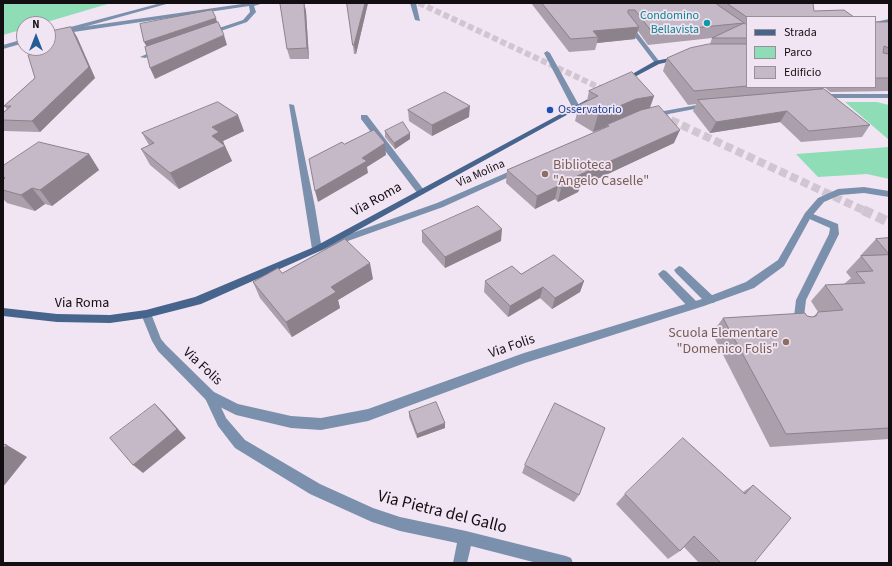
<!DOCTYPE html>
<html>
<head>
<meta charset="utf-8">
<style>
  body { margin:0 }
  #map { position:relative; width:892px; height:566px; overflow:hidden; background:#f2e5f3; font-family:"Source Sans 3",sans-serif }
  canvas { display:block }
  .frame { position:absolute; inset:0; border:4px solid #120e12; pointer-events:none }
  .legend { position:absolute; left:746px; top:16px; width:130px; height:72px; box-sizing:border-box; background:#f2e5f3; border:1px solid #988f99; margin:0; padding:5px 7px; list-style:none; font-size:12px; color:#120e12 }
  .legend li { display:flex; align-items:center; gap:8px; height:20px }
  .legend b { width:20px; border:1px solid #988f99 }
  .north { position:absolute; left:16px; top:16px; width:40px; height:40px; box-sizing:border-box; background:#f2e5f3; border:1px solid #988f99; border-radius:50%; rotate:0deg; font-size:11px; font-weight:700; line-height:16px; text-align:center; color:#120e12 }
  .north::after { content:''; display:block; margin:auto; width:14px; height:18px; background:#245c94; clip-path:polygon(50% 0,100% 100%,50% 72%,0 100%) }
</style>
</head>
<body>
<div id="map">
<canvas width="892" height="566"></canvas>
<div class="frame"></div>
<ul class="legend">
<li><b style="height:5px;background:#47648d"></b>Strada</li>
<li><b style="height:11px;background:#8eddb7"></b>Parco</li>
<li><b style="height:11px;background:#c6b9c7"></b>Edificio</li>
</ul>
<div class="north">N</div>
</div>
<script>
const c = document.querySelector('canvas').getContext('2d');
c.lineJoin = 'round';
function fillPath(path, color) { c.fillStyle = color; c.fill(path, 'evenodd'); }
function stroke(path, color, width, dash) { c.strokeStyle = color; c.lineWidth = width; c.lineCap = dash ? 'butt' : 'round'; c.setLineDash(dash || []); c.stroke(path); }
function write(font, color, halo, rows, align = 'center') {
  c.font = font + ' "Source Sans 3",sans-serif'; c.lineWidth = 3.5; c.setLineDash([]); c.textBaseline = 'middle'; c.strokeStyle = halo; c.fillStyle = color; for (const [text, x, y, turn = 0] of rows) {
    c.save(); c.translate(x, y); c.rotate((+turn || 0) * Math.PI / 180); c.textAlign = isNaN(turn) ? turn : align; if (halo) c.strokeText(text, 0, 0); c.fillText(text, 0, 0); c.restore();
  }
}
fillPath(new Path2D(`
  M 3,3 L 111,3 L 40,24 L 24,24 L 24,29 L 3,35 Z
  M 845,102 L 877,102 L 889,105 L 889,140 Z
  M 889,147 L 889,179 L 867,174 L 818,177 L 796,154 Z`), '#8eddb7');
stroke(new Path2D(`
  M 419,3 L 609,92`), '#d0c5d1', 6, [6, 3]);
stroke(new Path2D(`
  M 607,91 L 611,93
  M 660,115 L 865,211`), '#d0c5d1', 8, [8, 4]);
stroke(new Path2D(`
  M 863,210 L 889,222`), '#d0c5d1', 10, [10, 5]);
fillPath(new Path2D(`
  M 808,212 L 838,224 L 839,234 L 806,300 L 803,325 L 802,328 L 798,329 L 794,328 L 793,325 L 796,300 L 829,234 L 830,228 L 805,217 L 804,215 Z
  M 679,266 L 682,267 L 714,297 L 715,300 L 714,303 L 706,303 L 676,273 L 674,270 Z
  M 663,270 L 666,271 L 697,302 L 698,305 L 697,308 L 689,308 L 660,277 L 658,274 Z`), '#7b90ac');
fillPath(new Path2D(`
  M 249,3 L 264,3 L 254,6 L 256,12 L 247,22 L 209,35 L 206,33 L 207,32 L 243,20 L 250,12 L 249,6 L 60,34 L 57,32 L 60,30 Z
  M 410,3 L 416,3 L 420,21 L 415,20 Z
  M 889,19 L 889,23 L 875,26 L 875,22 Z
  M 626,23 L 630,23 L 659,61 L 659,63 L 655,63 L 626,25 Z
  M 158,49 L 163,50 L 145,58 L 140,57 Z
  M 547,51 L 550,53 L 580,107 L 578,108 L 572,107 L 544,53 Z
  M 708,103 L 711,105 L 710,106 L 653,117 L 649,115 L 653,113 Z
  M 289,104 L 294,105 L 315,207 L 321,244 L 437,203 L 515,169 L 518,168 L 522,171 L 443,207 L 317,252 L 312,249 Z
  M 361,115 L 367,115 L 424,190 L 424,194 L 418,194 L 361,119 Z
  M 210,391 L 214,392 L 226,418 L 245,440 L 320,484 L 373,508 L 400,517 L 466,531 L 566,556 L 571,558 L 573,563 L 537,563 L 471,546 L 467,563 L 453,563 L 457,543 L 400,531 L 372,522 L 310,494 L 235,448 L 218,426 L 204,396 L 206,392 Z`), '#7b90ac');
fillPath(new Path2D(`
  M 161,3 L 170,3 L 48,37 L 48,33 Z
  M 24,39 L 24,43 L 3,49 L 3,45 Z
  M 814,87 L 821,87 L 831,94 L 889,94 L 889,98 L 829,98 Z
  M 864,187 L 889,191 L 889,197 L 864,193 L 840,195 L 824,202 L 811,217 L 784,266 L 754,288 L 704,306 L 525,363 L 368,421 L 321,430 L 291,428 L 236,415 L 206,400 L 158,351 L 152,341 L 141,314 L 142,311 L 150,311 L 161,339 L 166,345 L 214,392 L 238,404 L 291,416 L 321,418 L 368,409 L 524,353 L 702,299 L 746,282 L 778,260 L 805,213 L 818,198 L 838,189 Z`), '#7b90ac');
fillPath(new Path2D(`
  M 680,56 L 683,58 L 682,59 L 659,64 L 625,82 L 620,81 L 655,61 Z
  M 590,98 L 592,99 L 592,101 L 320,251 L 201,304 L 146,318 L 110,323 L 57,322 L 3,316 L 3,308 L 57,314 L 110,315 L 146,310 L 195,297 L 314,247 Z`), '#47648d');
fillPath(new Path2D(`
  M 304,3 L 306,11 L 309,59 L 290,59 L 287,49 Z
  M 347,3 L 368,3 L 356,54 L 354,54 Z
  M 531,3 L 818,3 L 747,17 L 747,87 L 821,87 L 820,89 L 870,125 L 862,137 L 801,142 L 780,122 L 710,133 L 693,111 L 696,104 L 688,105 L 663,71 L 667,58 L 710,44 L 712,38 L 648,45 L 638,31 L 635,39 L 597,43 L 595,50 L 569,52 Z
  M 875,22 L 889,22 L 889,91 L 830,92 L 824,87 L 875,87 Z
  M 71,27 L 77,37 L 95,78 L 40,132 L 4,131 L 3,131 L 3,113 L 7,109 L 4,106 L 35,78 Z
  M 589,91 L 654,96 L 650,108 L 674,143 L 580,187 L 578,192 L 558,202 L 555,199 L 535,209 L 506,183 L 507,170 L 605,128 L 606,127 L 593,132 L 575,121 L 579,105 L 587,101 Z
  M 408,110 L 469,117 L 432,136 L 409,121 Z
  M 244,131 L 223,141 L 224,145 L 225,146 L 232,161 L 179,189 L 150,165 L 141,149 L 149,145 L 142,133 Z
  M 385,131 L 410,139 L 395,149 L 385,137 Z
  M 89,154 L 99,170 L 52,206 L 45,204 L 35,211 L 7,203 L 3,199 L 3,166 Z
  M 422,231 L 501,241 L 445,268 L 422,242 Z
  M 889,238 L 889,439 L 770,447 L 712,333 L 723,318 L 807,316 L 813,317 L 818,312 L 811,301 L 825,285 L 844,284 L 851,278 L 846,272 L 861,256 L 862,256 L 861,255 L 876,239 Z
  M 282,273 L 373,279 L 338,300 L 340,308 L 292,337 L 260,298 L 253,282 Z
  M 521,274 L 584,281 L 580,292 L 552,309 L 540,298 L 508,317 L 484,292 L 485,281 Z
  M 409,412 L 445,428 L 417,438 L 409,417 Z
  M 525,465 L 579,495 L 574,502 L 522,473 Z
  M 753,485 L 754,563 L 699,563 L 684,547 L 680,551 L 668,559 L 616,504 L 625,494 L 743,492 Z`), '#aa9fab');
fillPath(new Path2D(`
  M 304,3 L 306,11 L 309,59 L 307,48 Z
  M 365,3 L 368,3 L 356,54 L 354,45 Z
  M 216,18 L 218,26 L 149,51 L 144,42 Z
  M 71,27 L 77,37 L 95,78 L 40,132 L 32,121 Z
  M 639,27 L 635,39 L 597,43 L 598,37 L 593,31 Z
  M 224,35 L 227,45 L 155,79 L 150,68 Z
  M 654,96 L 648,112 L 606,125 L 606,127 L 593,132 L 598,115 L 636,99 Z
  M 470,106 L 469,117 L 432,136 L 432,125 Z
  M 787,111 L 780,122 L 710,133 L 716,122 Z
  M 238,115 L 244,131 L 223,141 L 225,146 L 232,161 L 179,189 L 170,173 L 212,136 L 212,127 Z
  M 680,130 L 674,143 L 580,187 L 578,192 L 558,202 L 561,188 L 577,176 Z
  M 410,133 L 410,139 L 395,149 L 394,143 Z
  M 385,143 L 386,155 L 367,167 L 368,173 L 318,202 L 315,191 L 362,158 Z
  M 89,154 L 99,170 L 52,206 L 40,190 Z
  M 558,186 L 555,199 L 535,209 L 537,196 Z
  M 32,188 L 45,204 L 35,211 L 21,195 Z
  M 502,229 L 501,241 L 445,268 L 445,257 Z
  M 370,263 L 373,279 L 338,300 L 340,308 L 292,337 L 286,322 L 331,287 Z
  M 584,281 L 580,292 L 552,309 L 555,298 Z
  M 543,287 L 540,298 L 508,317 L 510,306 Z
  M 155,404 L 164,413 L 186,438 L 143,473 L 133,465 Z
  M 445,423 L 445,428 L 417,438 L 417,434 Z
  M 7,445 L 27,457 L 3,487 L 3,449 Z`), '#8b828b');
const building = new Path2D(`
  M 288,3 L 304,3 L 307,48 L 287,49 L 280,4 Z
  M 347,3 L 365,3 L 354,45 L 353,45 Z
  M 542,3 L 715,3 L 747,25 L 747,38 L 712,38 L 744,23 L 652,32 L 635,10 L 628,10 L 628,13 L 639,27 L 593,31 L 598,37 L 571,39 Z
  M 727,3 L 813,3 L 814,11 L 844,10 L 854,17 L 747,17 Z
  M 212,10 L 216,18 L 144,42 L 140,24 Z
  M 218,22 L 224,35 L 150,68 L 145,47 Z
  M 875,22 L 889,22 L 889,48 L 884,46 L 883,53 L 889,54 L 889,78 L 875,78 Z
  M 71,27 L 89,67 L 32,121 L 3,120 L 3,113 L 11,106 L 4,106 L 35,78 L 28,55 L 48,50 L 47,48 L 48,48 L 48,36 L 50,36 L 48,32 Z
  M 709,44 L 747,44 L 747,86 L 694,91 L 667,58 L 690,48 Z
  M 632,72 L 654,96 L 636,99 L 598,115 L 579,105 L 598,96 L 589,91 Z
  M 824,89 L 870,125 L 809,131 L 787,111 L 716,122 L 698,100 Z
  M 445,92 L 470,106 L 432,125 L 408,110 Z
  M 218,102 L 238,115 L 212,127 L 219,132 L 212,136 L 225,146 L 170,173 L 141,149 L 154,143 L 142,133 Z
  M 659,106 L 680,130 L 577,176 L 582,179 L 561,188 L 558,186 L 537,196 L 507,170 L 609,126 L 606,125 L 641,110 Z
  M 403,122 L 410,133 L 394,143 L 385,131 Z
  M 374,130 L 385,143 L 362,158 L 367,161 L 315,191 L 309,159 L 342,142 L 344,144 Z
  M 39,142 L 89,154 L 40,190 L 32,188 L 21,195 L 3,190 L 3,180 L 5,178 L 3,176 L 3,166 Z
  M 478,206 L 502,229 L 445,257 L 422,231 Z
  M 889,238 L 889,254 L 876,239 Z
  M 345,239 L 370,263 L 331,287 L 336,292 L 286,322 L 253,282 L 278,268 L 282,273 Z
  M 554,255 L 584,281 L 555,298 L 543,287 L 510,306 L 485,281 L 512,266 L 521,274 Z
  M 889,255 L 889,428 L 786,434 L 723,318 L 805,313 L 807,316 L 812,317 L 816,316 L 818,312 L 843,310 L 825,285 L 865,283 L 856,272 L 873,271 L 861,256 Z
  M 436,402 L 445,423 L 417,434 L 409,412 Z
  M 555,403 L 605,428 L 579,495 L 525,465 Z
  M 155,404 L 177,429 L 133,465 L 110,438 Z
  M 683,438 L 745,494 L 753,485 L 791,518 L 754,563 L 721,563 L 694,536 L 680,551 L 625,494 Z
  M 3,444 L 7,445 L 3,449 Z`);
fillPath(building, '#c6b9c7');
stroke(building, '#8b828b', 1);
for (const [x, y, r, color] of [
  [707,23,4,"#0f9aa8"],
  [550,110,4,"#1a4fb4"],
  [545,174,4,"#8d6e63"],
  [786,342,4,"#8d6e63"]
]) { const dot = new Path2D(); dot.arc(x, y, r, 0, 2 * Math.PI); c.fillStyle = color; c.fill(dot); stroke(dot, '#f2e5f3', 1.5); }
write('12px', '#0d838f', '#f2e5f3', [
  ["Condomino",699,16],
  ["Bellavista",699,30]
], 'right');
write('12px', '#164399', '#f2e5f3', [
  ["Osservatorio",558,110]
], 'left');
write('12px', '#120e12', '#f2e5f3', [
  ["Via Molina",481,174,-24]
]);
write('14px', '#785e54', '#f2e5f3', [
  ["Biblioteca",553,166],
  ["\"Angelo Caselle\"",553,182],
  ["Scuola Elementare",778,334,"right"],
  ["\"Domenico Folis\"",778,350,"right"]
], 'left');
write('14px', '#120e12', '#f2e5f3', [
  ["Via Roma",377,200,-29],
  ["Via Roma",82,304],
  ["Via Folis",512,347,-19],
  ["Via Folis",202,367,43]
]);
write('17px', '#120e12', '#f2e5f3', [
  ["Via Pietra del Gallo",442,513,14]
]);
</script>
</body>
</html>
